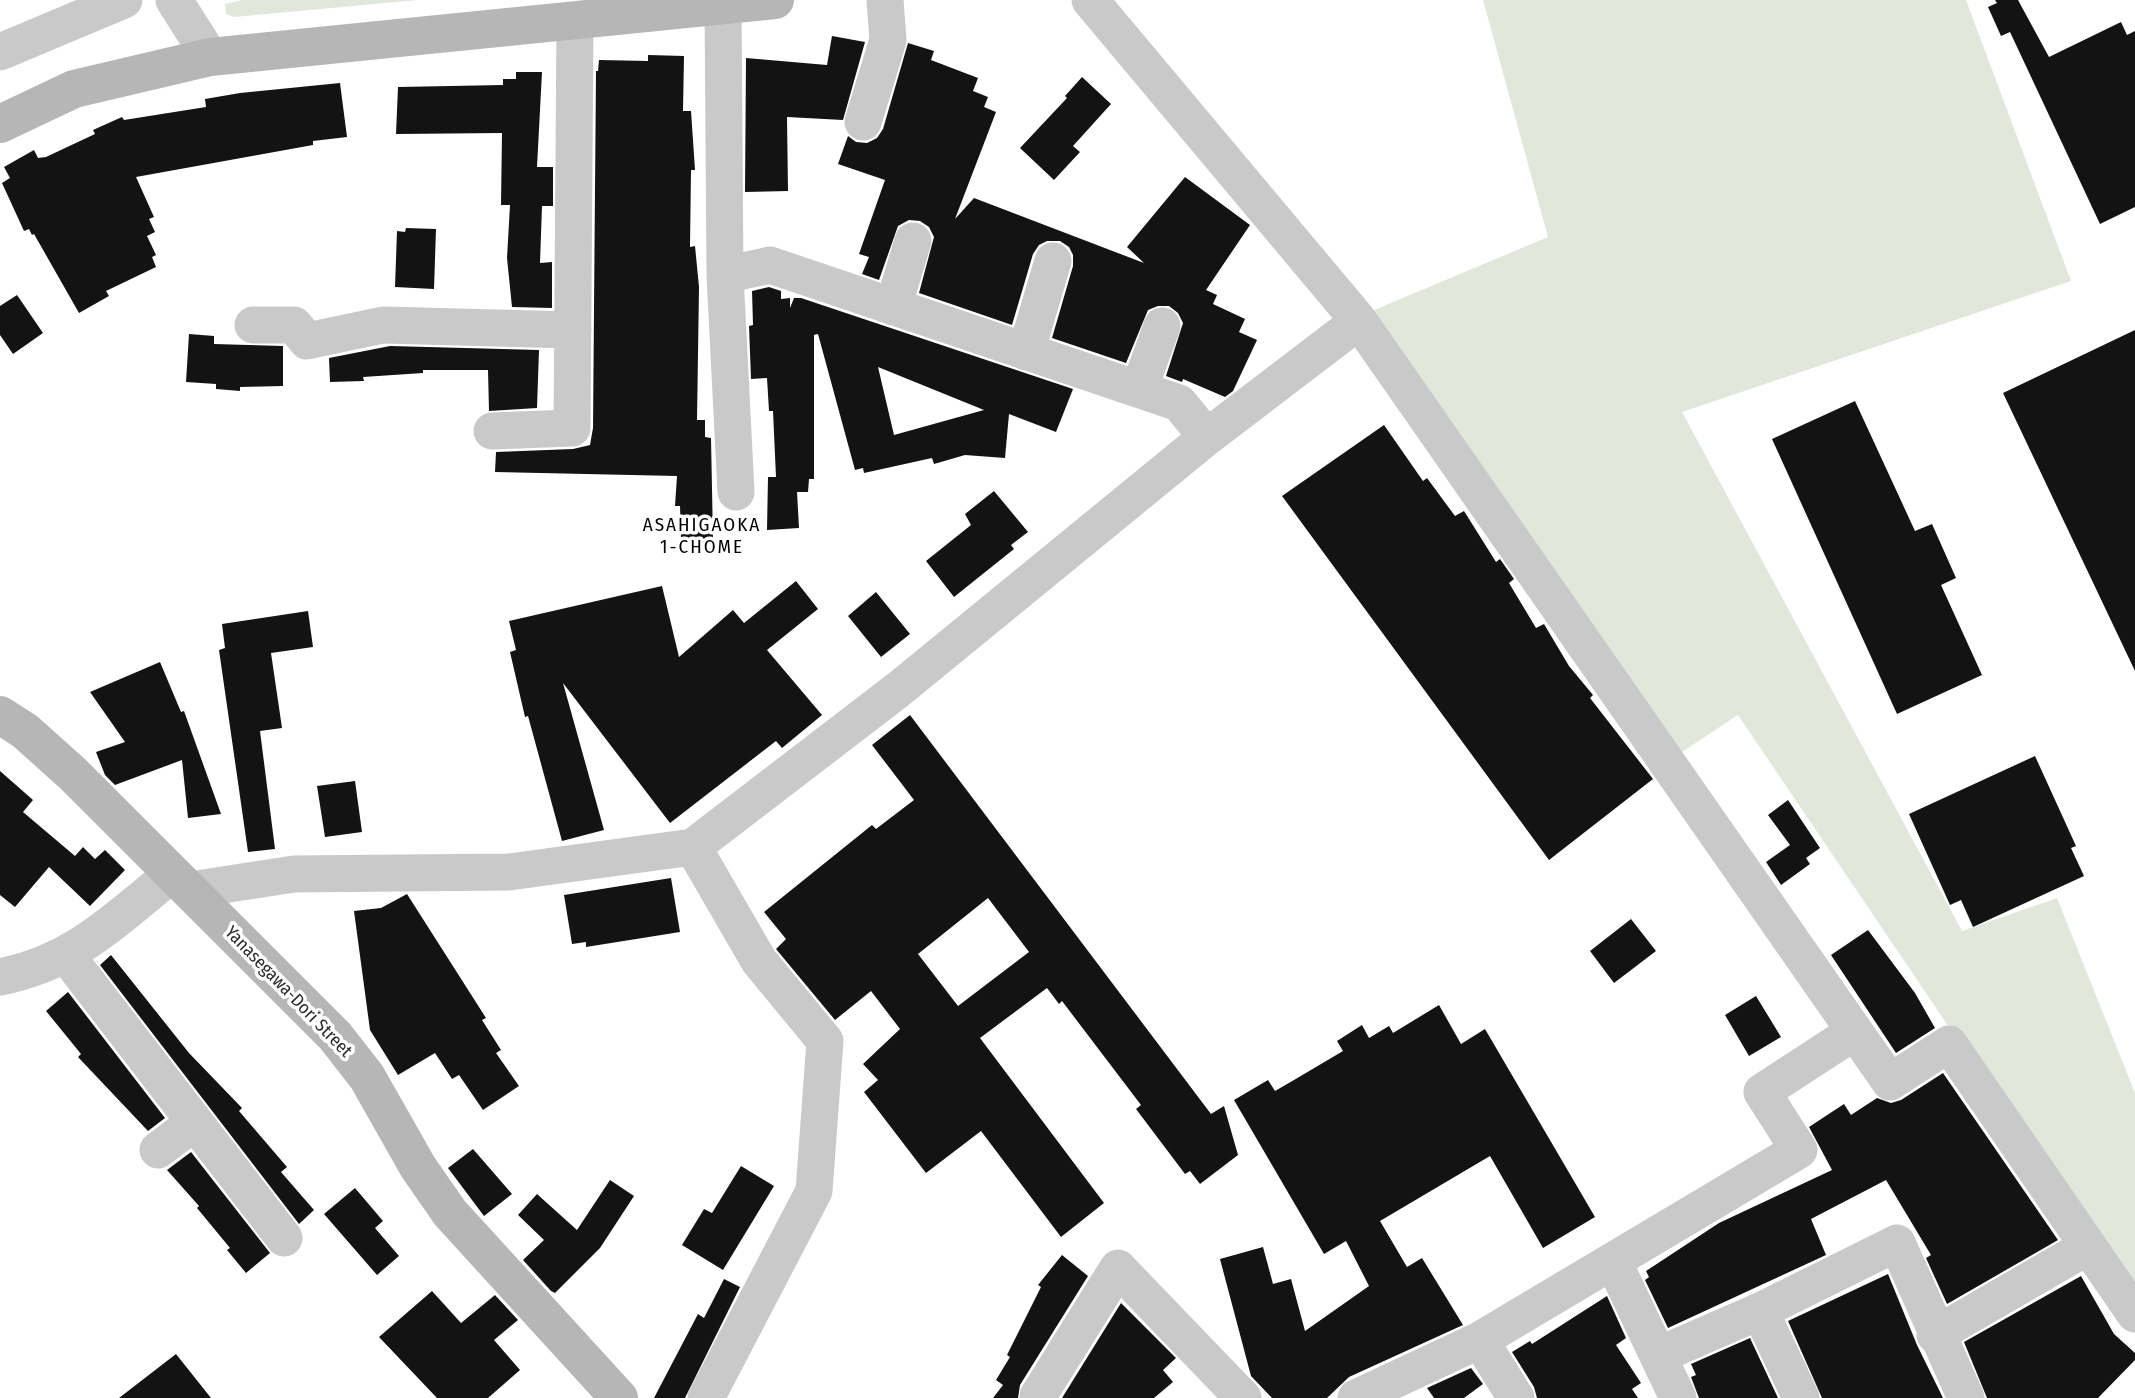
<!DOCTYPE html>
<html>
<head>
<meta charset="utf-8">
<style>
  body { margin:0 }
  canvas { display:block; background:#fff }
</style>
</head>
<body>
<canvas width="2135" height="1398"></canvas>
<script>
const c = document.querySelector('canvas').getContext('2d');
c.lineJoin = 'round';
function fillPath(path, color) { c.fillStyle = color; c.fill(path, 'evenodd'); }
function stroke(path, color, width, dash) { c.strokeStyle = color; c.lineWidth = width; c.lineCap = dash ? 'butt' : 'round'; c.setLineDash(dash || []); c.stroke(path); }
function write(font, color, halo, rows, align = 'center') {
  c.font = font + ' "Fira Sans Condensed",sans-serif'; c.lineWidth = 7; c.setLineDash([]); c.textBaseline = 'middle'; c.strokeStyle = halo; c.fillStyle = color; for (const [text, x, y, turn = 0] of rows) {
    c.save(); c.translate(x, y); c.rotate((+turn || 0) * Math.PI / 180); c.textAlign = isNaN(turn) ? turn : align; if (halo) c.strokeText(text, 0, 0); c.fillText(text, 0, 0); c.restore();
  }
}
fillPath(new Path2D(`
  M 242,0 L 418,0 L 234,17 L 226,14 L 225,4 Z
  M 1483,0 L 1966,0 L 2071,281 L 1682,412 L 1962,931 L 2057,898 L 2135,1093 L 2135,1296 L 1955,1036 L 1738,715 L 1670,760 L 1367,313 L 1548,237 Z`), '#e1e8db');
fillPath(new Path2D(`
  M 1995,0 L 2018,0 L 2049,57 L 2121,22 L 2127,35 L 2135,31 L 2135,207 L 2100,224 L 2010,32 L 2001,36 L 1988,7 L 1997,3 Z
  M 832,36 L 865,42 L 843,120 L 787,117 L 788,191 L 745,192 L 746,58 L 827,65 Z
  M 908,43 L 934,51 L 931,60 L 978,78 L 973,91 L 988,97 L 984,107 L 996,112 L 955,219 L 974,198 L 1144,263 L 1127,247 L 1185,177 L 1250,225 L 1206,290 L 1217,295 L 1213,304 L 1245,319 L 1239,332 L 1257,340 L 1233,391 L 1225,397 L 1183,379 L 1182,382 L 1166,376 L 1183,323 L 1178,313 L 1169,306 L 1158,306 L 1148,310 L 1126,363 L 1052,338 L 1073,266 L 1073,255 L 1069,247 L 1060,241 L 1047,241 L 1039,245 L 1033,254 L 1012,325 L 919,293 L 934,237 L 929,227 L 920,221 L 909,220 L 898,226 L 879,280 L 862,274 L 869,257 L 859,254 L 885,180 L 838,164 L 848,136 L 856,142 L 867,143 L 877,138 L 883,129 Z
  M 648,55 L 684,56 L 683,111 L 691,111 L 695,170 L 691,170 L 690,247 L 695,246 L 699,287 L 697,420 L 705,420 L 705,437 L 711,438 L 713,539 L 681,539 L 680,506 L 675,506 L 677,476 L 495,472 L 496,452 L 573,449 L 590,445 L 593,428 L 596,71 L 598,71 L 599,60 L 648,61 Z
  M 516,72 L 542,72 L 537,167 L 553,167 L 553,206 L 542,206 L 540,263 L 552,262 L 552,308 L 512,307 L 507,258 L 510,205 L 501,205 L 502,133 L 396,134 L 398,87 L 503,85 L 503,79 L 516,79 Z
  M 1082,77 L 1111,104 L 1073,146 L 1080,152 L 1054,180 L 1020,148 L 1067,98 L 1065,96 Z
  M 340,83 L 347,137 L 313,141 L 313,145 L 136,177 L 154,217 L 149,219 L 155,232 L 147,236 L 156,255 L 152,257 L 156,267 L 106,291 L 109,296 L 79,313 L 34,234 L 32,235 L 29,229 L 24,231 L 2,183 L 10,178 L 4,167 L 34,150 L 38,158 L 46,157 L 95,134 L 93,130 L 122,117 L 124,120 L 206,107 L 205,99 L 240,93 Z
  M 406,228 L 436,229 L 434,289 L 395,287 L 397,231 L 405,232 Z
  M 769,287 L 781,291 L 781,299 L 790,298 L 790,308 L 794,298 L 801,298 L 1073,389 L 1056,432 L 1009,414 L 1005,458 L 965,455 L 934,464 L 932,458 L 864,473 L 863,468 L 855,470 L 818,334 L 814,335 L 814,479 L 809,479 L 808,492 L 797,492 L 799,528 L 767,530 L 768,477 L 776,477 L 773,411 L 769,411 L 767,378 L 751,379 L 749,326 L 753,325 L 752,291 ZM 878,367 L 984,410 L 894,435 Z
  M 17,295 L 43,333 L 13,354 L 0,335 L 0,306 Z
  M 2135,330 L 2135,671 L 2003,393 Z
  M 189,334 L 214,336 L 214,344 L 283,346 L 283,386 L 240,387 L 240,391 L 216,389 L 216,384 L 186,382 Z
  M 390,346 L 539,350 L 537,408 L 489,411 L 488,370 L 423,370 L 423,373 L 363,377 L 364,381 L 330,382 L 329,358 Z
  M 1855,401 L 1915,531 L 1932,524 L 1956,578 L 1941,585 L 1982,675 L 1897,714 L 1772,439 Z
  M 1384,425 L 1423,481 L 1427,478 L 1455,516 L 1464,511 L 1496,562 L 1500,559 L 1514,579 L 1509,583 L 1536,628 L 1544,624 L 1569,666 L 1593,695 L 1590,698 L 1653,779 L 1549,860 L 1282,496 Z
  M 994,491 L 1028,532 L 1011,545 L 1014,549 L 954,597 L 926,561 L 971,525 L 965,514 Z
  M 796,581 L 818,609 L 767,650 L 822,715 L 782,748 L 776,741 L 670,823 L 563,683 L 604,830 L 562,841 L 528,716 L 525,717 L 510,652 L 516,650 L 509,621 L 662,586 L 679,657 L 733,610 L 744,623 Z
  M 876,592 L 910,634 L 881,657 L 848,616 Z
  M 308,611 L 313,647 L 271,653 L 282,728 L 260,731 L 275,849 L 248,852 L 219,650 L 225,648 L 222,624 Z
  M 160,662 L 181,712 L 184,711 L 221,814 L 188,818 L 182,760 L 115,785 L 105,775 L 96,752 L 125,742 L 90,692 Z
  M 910,715 L 1211,1114 L 1224,1106 L 1238,1155 L 1200,1184 L 1190,1171 L 1185,1174 L 1136,1109 L 1141,1105 L 1062,1001 L 1059,1004 L 1047,988 L 980,1038 L 1104,1203 L 1061,1237 L 981,1131 L 926,1173 L 864,1092 L 878,1080 L 863,1064 L 900,1029 L 871,991 L 835,1020 L 776,949 L 786,939 L 764,912 L 872,825 L 876,829 L 914,800 L 872,745 ZM 988,898 L 1029,952 L 958,1006 L 918,954 Z
  M 2035,756 L 2076,846 L 2071,848 L 2084,876 L 1973,927 L 1961,900 L 1950,905 L 1909,814 Z
  M 0,771 L 33,800 L 23,812 L 75,856 L 83,847 L 95,859 L 105,850 L 125,870 L 90,906 L 49,867 L 15,907 L 0,895 Z
  M 355,781 L 362,832 L 325,837 L 317,786 Z
  M 1788,800 L 1820,848 L 1806,858 L 1810,864 L 1781,885 L 1766,862 L 1790,845 L 1768,815 Z
  M 671,878 L 680,932 L 586,947 L 586,942 L 572,944 L 564,895 Z
  M 407,894 L 486,1018 L 482,1020 L 501,1050 L 496,1053 L 519,1086 L 483,1110 L 459,1075 L 452,1079 L 435,1053 L 398,1075 L 370,1030 L 354,911 L 381,908 Z
  M 1631,919 L 1656,951 L 1614,983 L 1590,951 Z
  M 1868,930 L 1915,993 L 1935,1028 L 1896,1053 L 1831,955 Z
  M 111,955 L 189,1053 L 242,1108 L 239,1111 L 287,1167 L 281,1172 L 314,1210 L 299,1224 L 100,965 Z
  M 68,992 L 165,1118 L 148,1131 L 78,1057 L 81,1054 L 46,1011 Z
  M 1756,996 L 1781,1037 L 1749,1056 L 1725,1015 Z
  M 1439,1005 L 1461,1044 L 1485,1029 L 1595,1217 L 1543,1248 L 1490,1156 L 1380,1221 L 1407,1267 L 1422,1258 L 1463,1325 L 1349,1377 L 1327,1398 L 1272,1398 L 1251,1376 L 1220,1259 L 1263,1247 L 1273,1284 L 1291,1279 L 1305,1331 L 1369,1286 L 1346,1241 L 1324,1254 L 1234,1100 L 1268,1080 L 1275,1091 L 1294,1080 L 1343,1051 L 1337,1041 L 1362,1025 L 1369,1038 L 1389,1026 L 1393,1033 Z
  M 1943,1073 L 2058,1240 L 1947,1304 L 1926,1258 L 1931,1255 L 1886,1180 L 1811,1219 L 1826,1255 L 1668,1328 L 1645,1280 L 1649,1277 L 1646,1271 L 1719,1223 L 1832,1170 L 1809,1127 L 1844,1104 L 1851,1115 L 1877,1098 L 1891,1103 L 1901,1100 Z
  M 473,1149 L 512,1194 L 484,1216 L 448,1168 Z
  M 191,1152 L 270,1253 L 246,1273 L 227,1250 L 230,1248 L 197,1208 L 199,1206 L 167,1170 Z
  M 741,1166 L 774,1186 L 723,1270 L 682,1245 L 704,1209 L 712,1213 Z
  M 610,1180 L 634,1196 L 600,1248 L 555,1293 L 551,1291 L 523,1260 L 544,1240 L 518,1215 L 537,1194 L 577,1230 Z
  M 355,1188 L 383,1221 L 375,1228 L 399,1256 L 377,1275 L 324,1214 Z
  M 1062,1255 L 1088,1276 L 1020,1385 L 1018,1398 L 993,1398 L 1003,1385 L 996,1380 L 1010,1357 L 1007,1355 L 1041,1287 L 1038,1285 Z
  M 1888,1274 L 1917,1345 L 1943,1398 L 1822,1398 L 1788,1321 Z
  M 2081,1276 L 2114,1334 L 2135,1353 L 2135,1360 L 2098,1398 L 1987,1398 L 1964,1342 Z
  M 724,1279 L 740,1287 L 685,1398 L 654,1398 L 698,1314 L 704,1318 Z
  M 432,1291 L 461,1323 L 495,1295 L 518,1320 L 494,1340 L 520,1370 L 488,1398 L 437,1398 L 379,1337 Z
  M 1607,1296 L 1626,1338 L 1616,1345 L 1641,1383 L 1632,1389 L 1638,1398 L 1537,1398 L 1534,1387 L 1512,1352 L 1530,1341 L 1532,1344 Z
  M 1121,1303 L 1176,1358 L 1163,1370 L 1173,1382 L 1154,1398 L 1062,1398 Z
  M 1750,1338 L 1778,1398 L 1699,1398 L 1691,1377 L 1696,1375 L 1691,1364 Z
  M 176,1354 L 211,1398 L 119,1398 Z
  M 1471,1368 L 1483,1384 L 1464,1398 L 1434,1398 L 1427,1388 Z`), '#131313');
stroke(new Path2D(`
  M 174,0 L 210,57
  M 1090,0 L 1359,321 L 1890,1082 L 1949,1044 L 2135,1314
  M 723,5 L 725,275 L 736,492
  M 0,52 L 124,0
  M 863,122 L 888,40 L 885,0
  M 725,275 L 770,265 L 1179,403 L 1207,437
  M 893,307 L 913,241
  M 253,325 L 294,325 L 307,341 L 383,325 L 573,330
  M 1026,352 L 1053,261
  M 1139,389 L 1162,326
  M 492,431 L 572,428 L 575,20
  M 693,847 L 759,961 L 825,1041 L 814,1191 L 706,1398
  M 190,890 L 294,874 L 509,872 L 693,847 L 899,689 L 1207,437 L 1359,321
  M 67,956 L 284,1238
  M 0,977 C 75,962 115,920 172,874
  M 158,1150 L 194,1123
  M 1614,1263 L 1678,1398
  M 1760,1311 L 1801,1398
  M 1935,1335 L 2087,1247
  M 1480,1340 L 1516,1398
  M 1659,1355 L 1760,1311 L 1897,1243 L 1966,1398
  M 1040,1398 L 1038,1396 L 1118,1268 L 1243,1398
  M 1356,1398 L 1480,1340 L 1799,1150 L 1762,1092 L 1854,1032`), '#c9c9c9', 37);
stroke(new Path2D(`
  M 0,124 L 74,89 L 210,57 L 775,0
  M 0,715 L 25,731 L 73,774 L 335,1036 L 367,1077 L 418,1167 L 450,1213 L 619,1398`), '#b6b6b6', 38);
write('18px', '#2c2c2c', '#fff', [
  ["Yanasegawa-Dori Street",288,992,46]
]);
c.letterSpacing = '2px';
write('19px', '#000', '#fff', [
  ["ASAHIGAOKA",702,526],
  ["1-CHOME",702,548]
]);
c.letterSpacing = '0px';
</script>
</body>
</html>
